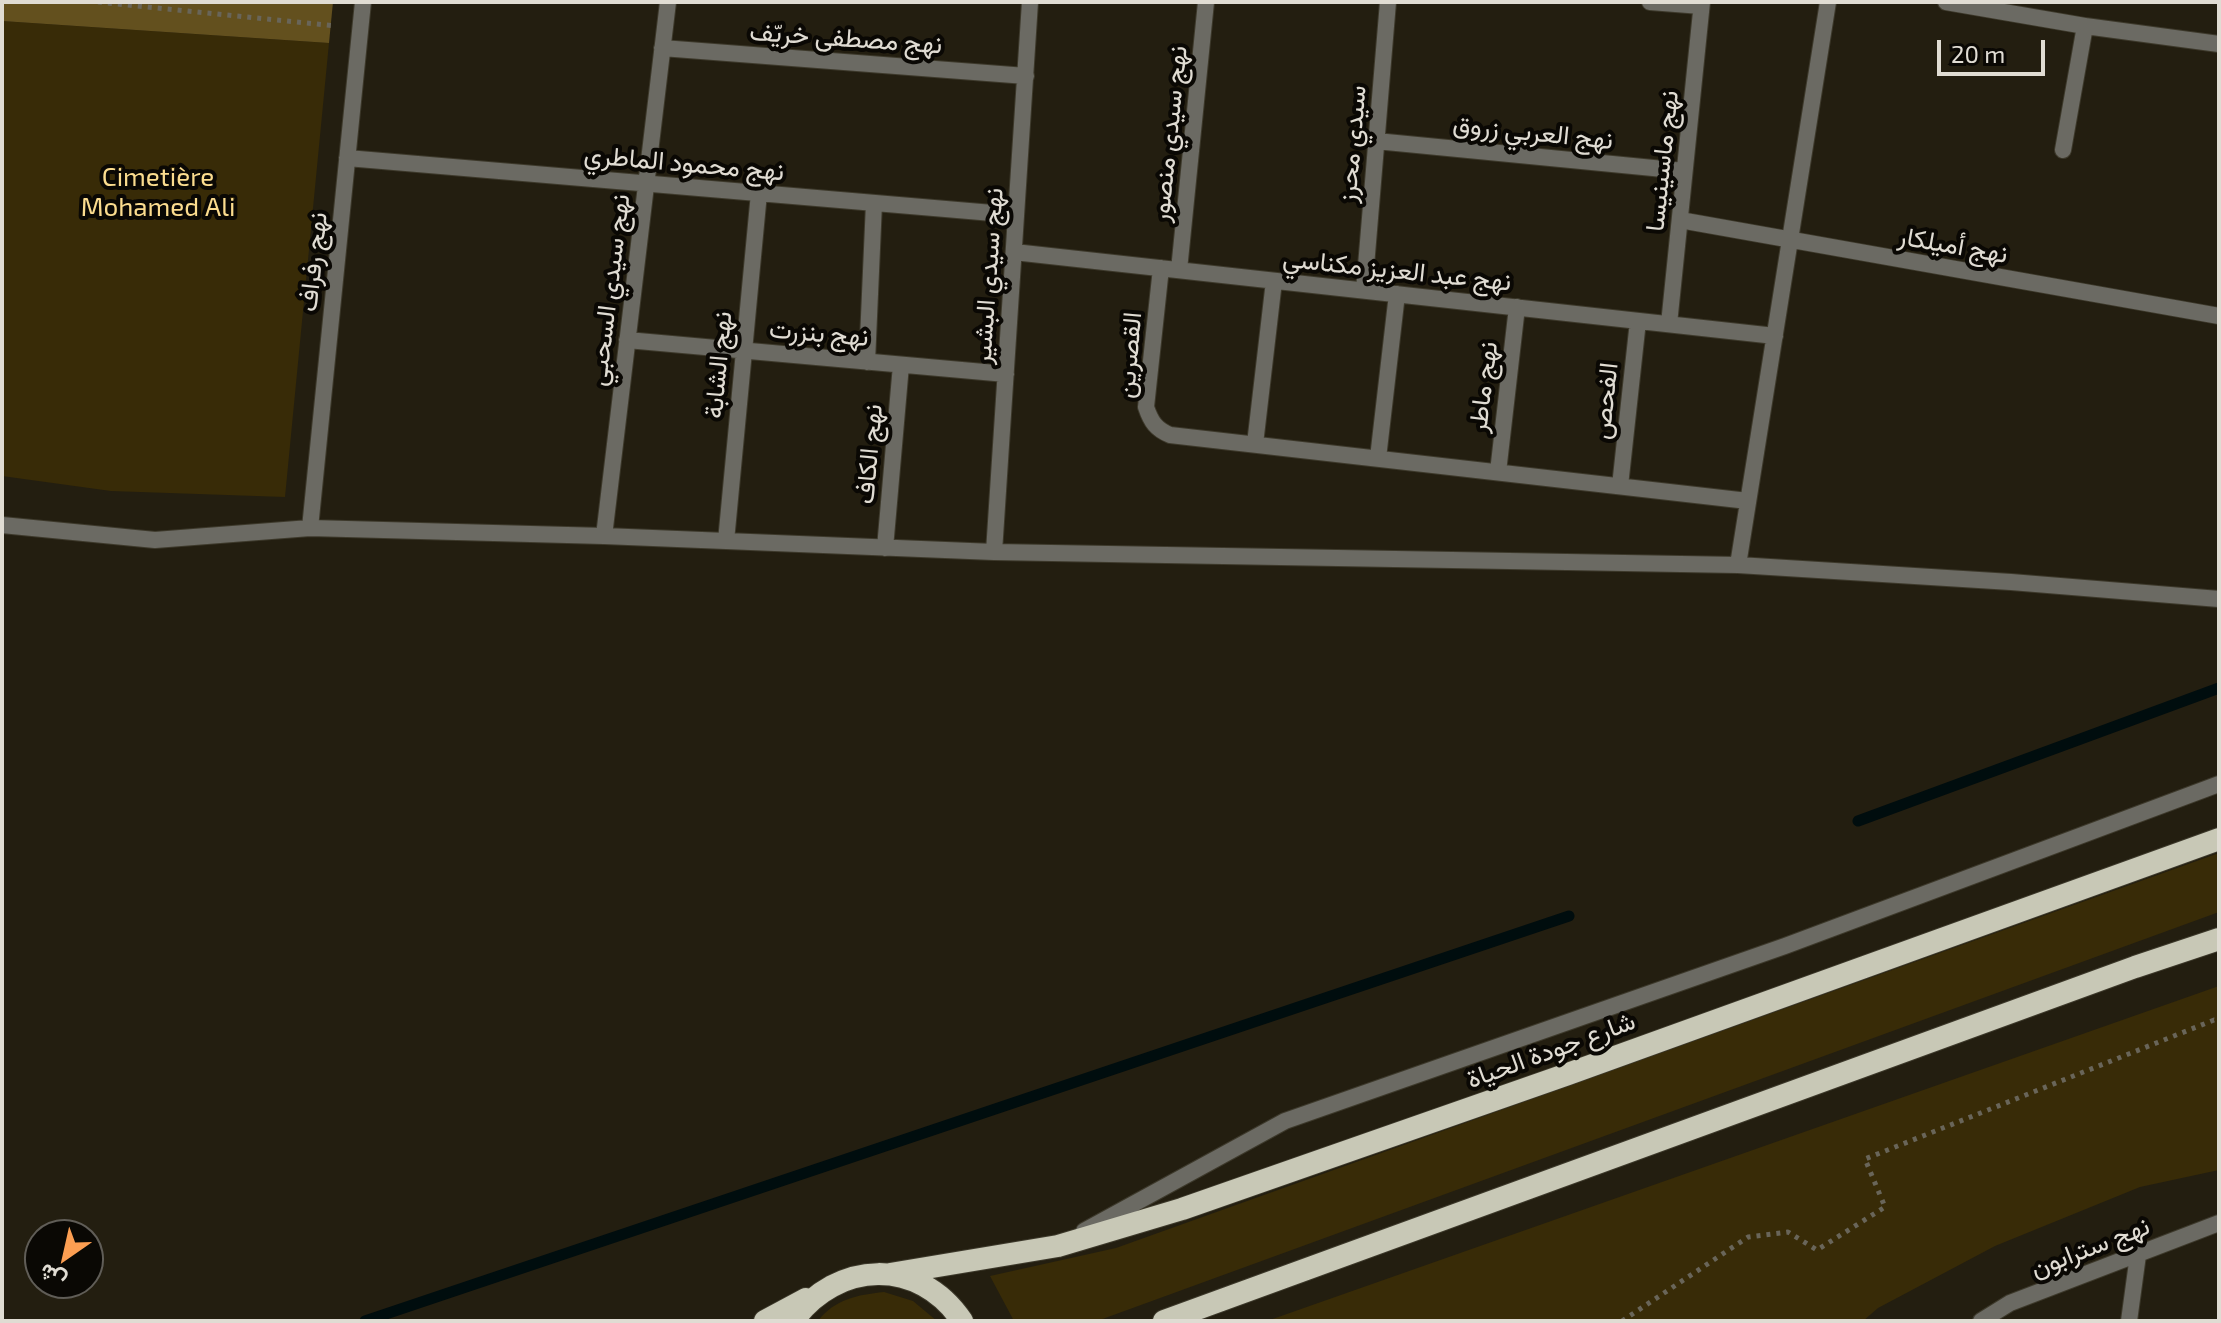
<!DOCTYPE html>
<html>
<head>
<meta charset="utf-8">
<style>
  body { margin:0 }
  #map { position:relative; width:2221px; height:1323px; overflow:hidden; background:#231e10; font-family:"Exo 2",Vazirmatn,sans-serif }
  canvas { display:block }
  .frame { position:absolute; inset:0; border:4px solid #e0dcd3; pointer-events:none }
  .north { position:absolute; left:24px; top:1219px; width:80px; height:80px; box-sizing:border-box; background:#0a0804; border:2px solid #605d57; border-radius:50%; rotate:214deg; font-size:22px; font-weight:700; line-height:32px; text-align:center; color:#e0dcd3 }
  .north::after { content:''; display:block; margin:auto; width:28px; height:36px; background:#fc9e52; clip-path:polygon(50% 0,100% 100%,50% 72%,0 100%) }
  .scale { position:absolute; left:1937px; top:40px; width:108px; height:36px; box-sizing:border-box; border:4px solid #e0dcd3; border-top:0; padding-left:10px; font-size:24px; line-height:28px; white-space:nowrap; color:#e0dcd3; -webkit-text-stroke:6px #0a0804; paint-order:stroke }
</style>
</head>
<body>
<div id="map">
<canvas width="2221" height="1323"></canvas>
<div class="frame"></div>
<div class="north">ش</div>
<div class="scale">20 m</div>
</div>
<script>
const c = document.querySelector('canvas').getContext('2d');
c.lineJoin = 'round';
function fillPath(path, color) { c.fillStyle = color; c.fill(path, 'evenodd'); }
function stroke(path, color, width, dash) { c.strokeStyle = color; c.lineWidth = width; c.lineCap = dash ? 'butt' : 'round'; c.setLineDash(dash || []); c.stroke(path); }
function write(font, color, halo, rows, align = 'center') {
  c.font = font + ' "Exo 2",Vazirmatn,sans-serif'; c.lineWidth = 8; c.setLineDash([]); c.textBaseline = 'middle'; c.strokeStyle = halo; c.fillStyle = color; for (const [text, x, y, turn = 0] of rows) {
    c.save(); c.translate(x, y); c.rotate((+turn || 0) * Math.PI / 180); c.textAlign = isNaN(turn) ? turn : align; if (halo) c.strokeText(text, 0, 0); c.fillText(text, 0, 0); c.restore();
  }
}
fillPath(new Path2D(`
  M 2,21 L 329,43 L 285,497 L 111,491 L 2,476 Z
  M 2219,853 L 2219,912 L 1097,1321 L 1014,1321 L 990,1276 L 1116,1248 Z
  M 2219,986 L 2219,1170 L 2140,1187 L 1995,1246 L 1878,1308 L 1863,1321 L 1267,1321 Z
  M 884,1292 L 913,1301 L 937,1321 L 818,1321 C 835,1299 857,1295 884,1292 Z`), '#382b07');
fillPath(new Path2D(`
  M 2,2 L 333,2 L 329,43 L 2,21 Z`), '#63501e');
stroke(new Path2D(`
  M 1858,821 L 2219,688
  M 365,1321 L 1569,916`), '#000d0e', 11);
const minor = new Path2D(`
  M 1650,2 L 1701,6
  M 1946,2 L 2085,26 L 2219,44
  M 662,48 L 1026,76
  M 1376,141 L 1684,171
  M 2063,150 L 2085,26
  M 347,158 L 1016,215
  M 1680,220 L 2219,316
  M 1014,252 L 1775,336
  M 1161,268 L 1146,407 C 1151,422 1156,429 1170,435 L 1748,501
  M 1179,270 L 1206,2
  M 1364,290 L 1388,2
  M 1669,324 L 1702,2
  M 627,340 L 1006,374
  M 867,362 L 874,203
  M 1255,444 L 1274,281
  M 1378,458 L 1397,294
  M 1498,472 L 1517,307
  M 1620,486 L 1638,321
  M 2,525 L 155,540 L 310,528 L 604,536 L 994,552 L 1738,565 L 2011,582 L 2219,599
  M 310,528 L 363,2
  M 604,536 L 668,2
  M 726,541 L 759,193
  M 885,548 L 901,365
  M 994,552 L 1030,2
  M 1738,565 L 1828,2
  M 1981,1321 L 2010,1303 L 2219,1223
  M 2129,1321 L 2138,1255`);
const tertiary = new Path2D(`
  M 1084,1231 L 1285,1121 L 1785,946 L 2219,784`);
const trunk = new Path2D(`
  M 890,1274 L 1058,1246 L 1182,1209 L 1568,1074 L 2219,839
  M 765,1321 L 806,1299
  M 793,1321 C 837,1260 919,1257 962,1321
  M 1164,1321 L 2135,967 L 2219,939`);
stroke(minor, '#3d392b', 18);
stroke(tertiary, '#3d392b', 18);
stroke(trunk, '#3d392b', 24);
stroke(new Path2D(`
  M 98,2 L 336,26
  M 1622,1321 L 1748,1237 L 1788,1232 L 1817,1250 L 1885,1207 L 1865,1159 L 2214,1020 L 2219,1021`), '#696559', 5, [4, 6]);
stroke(minor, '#6b6a63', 16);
stroke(tertiary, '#6b6a63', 16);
stroke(trunk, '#c8c8b6', 22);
write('26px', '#e0dcd3', '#0a0804', [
  ["نهج مصطفى خريّف",846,38,4],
  ["نهج العربي زروق",1533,132,6],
  ["نهج سيدي منصور",1169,134,-84],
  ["سيدي محرز",1352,144,-85],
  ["نهج ماسينيسا",1662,161,-84],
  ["نهج محمود الماطري",684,163,5],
  ["نهج أميلكار",1953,245,10],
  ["نهج رفراف",313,262,-84],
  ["نهج عبد العزيز مكناسي",1397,270,6],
  ["نهج سيدي البشير",988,276,-86],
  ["نهج سيدي السحبي",609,290,-83],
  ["نهج بنزرت",819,333,5],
  ["القصرين",1129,355,-85],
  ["نهج الشابة",718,365,-85],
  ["نهج ماطر",1483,387,-83],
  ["الفحص",1605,401,-84],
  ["نهج الكاف",869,454,-85],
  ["شارع جودة الحياة",1551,1050,-20],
  ["نهج سترابون",2090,1247,-21]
]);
write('26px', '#fbdc8e', '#0a0804', [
  ["Cimetière",158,177],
  ["Mohamed Ali",158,207]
]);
</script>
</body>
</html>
